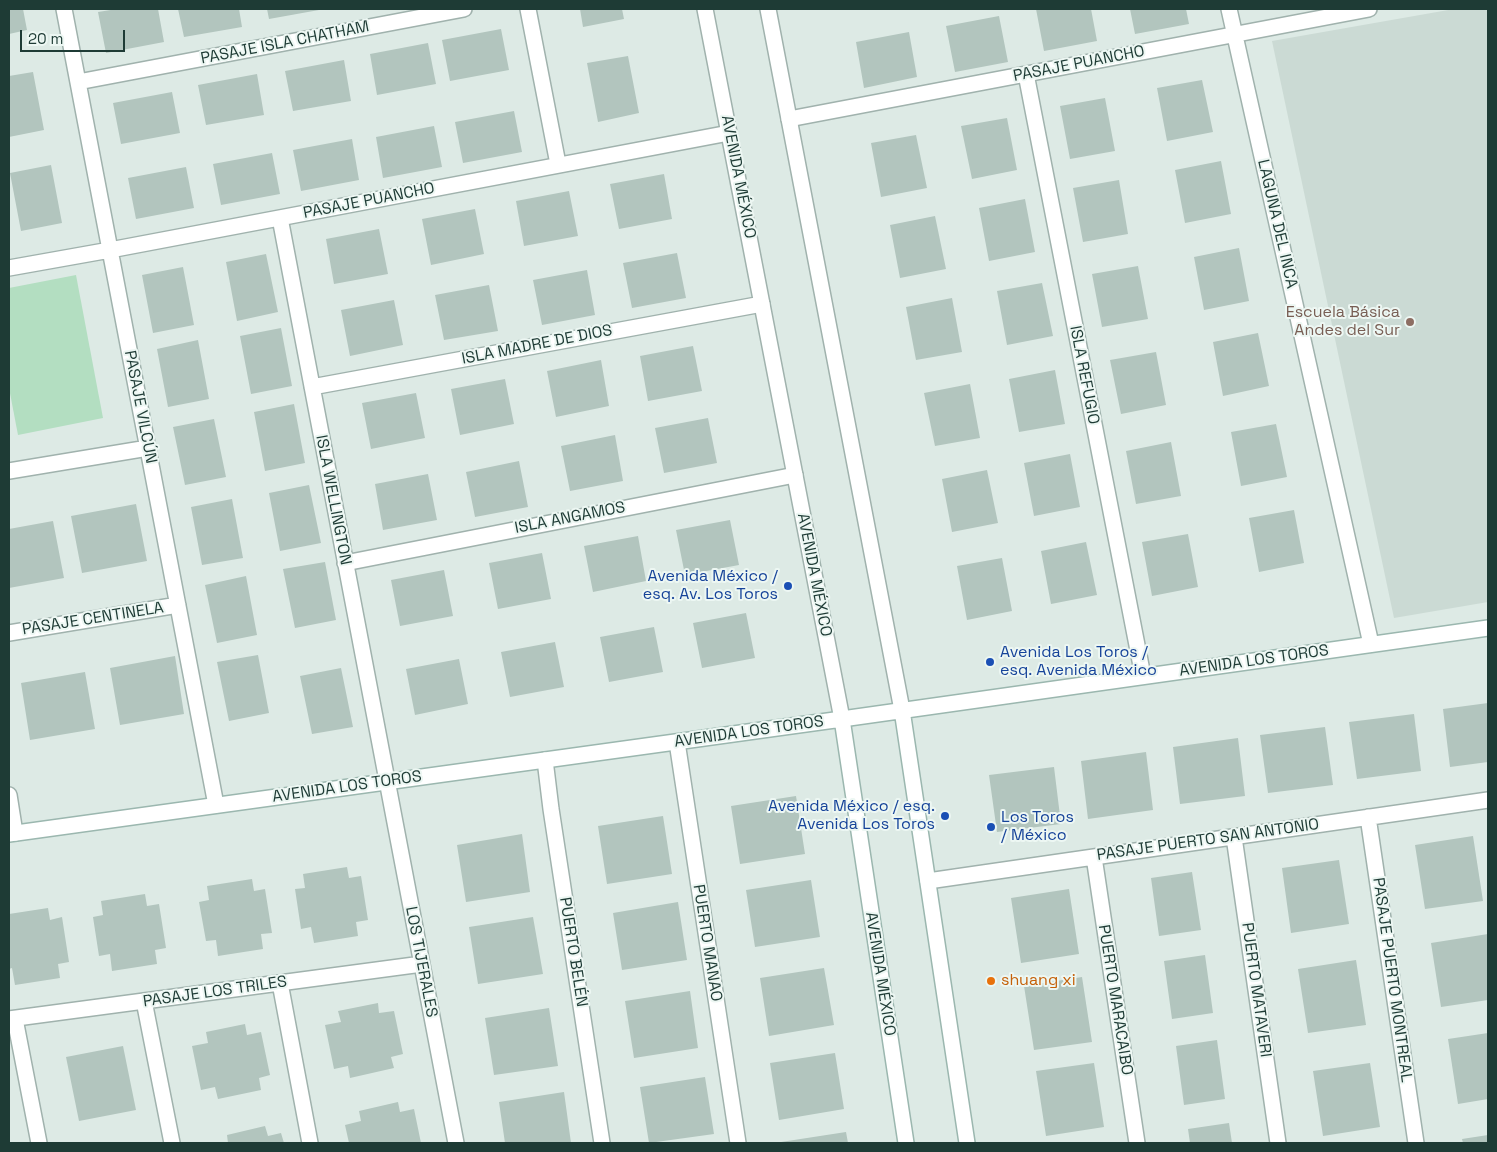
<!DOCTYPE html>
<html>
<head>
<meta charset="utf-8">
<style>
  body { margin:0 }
  #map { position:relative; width:1497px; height:1152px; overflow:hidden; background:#ddeae5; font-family:"Space Grotesk",sans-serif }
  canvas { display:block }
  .frame { position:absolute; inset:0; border:10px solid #1e3b35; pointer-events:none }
  .scale { position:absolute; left:20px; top:30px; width:105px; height:22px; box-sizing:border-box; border:2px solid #1e3b35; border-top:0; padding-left:6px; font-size:15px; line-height:18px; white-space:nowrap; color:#1e3b35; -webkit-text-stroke:4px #edf7f3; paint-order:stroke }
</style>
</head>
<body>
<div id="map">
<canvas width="1497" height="1152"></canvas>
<div class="frame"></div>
<div class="scale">20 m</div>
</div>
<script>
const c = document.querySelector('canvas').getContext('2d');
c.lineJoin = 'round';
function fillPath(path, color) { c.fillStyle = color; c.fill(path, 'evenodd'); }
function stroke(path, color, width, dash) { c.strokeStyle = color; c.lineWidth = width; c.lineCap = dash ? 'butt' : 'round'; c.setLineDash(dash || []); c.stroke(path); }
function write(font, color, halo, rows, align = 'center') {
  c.font = font + ' "Space Grotesk",sans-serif'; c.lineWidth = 4; c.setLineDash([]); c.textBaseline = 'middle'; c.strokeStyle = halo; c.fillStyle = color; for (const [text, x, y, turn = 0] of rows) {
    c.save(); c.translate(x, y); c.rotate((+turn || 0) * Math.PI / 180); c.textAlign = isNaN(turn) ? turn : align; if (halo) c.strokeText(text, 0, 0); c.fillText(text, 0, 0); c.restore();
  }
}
fillPath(new Path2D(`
  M 1454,9 L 1488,9 L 1488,602 L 1394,618 L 1272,41 Z`), '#cbdad4');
fillPath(new Path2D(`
  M 76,275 L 103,418 L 18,435 L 9,388 L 9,288 Z`), '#b3dec1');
fillPath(new Path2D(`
  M 9,9 L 23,9 L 27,30 L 9,34 Z
  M 117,9 L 158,9 L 164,42 L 106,53 L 98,12 Z
  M 178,9 L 239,9 L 242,27 L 184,37 Z
  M 267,9 L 319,9 L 319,10 L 269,19 Z
  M 580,9 L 622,9 L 624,19 L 583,27 Z
  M 1036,9 L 1091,9 L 1097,41 L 1044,51 Z
  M 1130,9 L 1186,9 L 1189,24 L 1135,34 Z
  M 999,16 L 1008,62 L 955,72 L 946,26 Z
  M 501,29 L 509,70 L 450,81 L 442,40 Z
  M 909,32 L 917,77 L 864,88 L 856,42 Z
  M 428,43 L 436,84 L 377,95 L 370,54 Z
  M 628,56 L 639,113 L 598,122 L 587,63 Z
  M 344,60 L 351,101 L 293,111 L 285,71 Z
  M 33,72 L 44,130 L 9,137 L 9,76 Z
  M 257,74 L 264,115 L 206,125 L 198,85 Z
  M 1202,80 L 1213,132 L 1167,141 L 1157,88 Z
  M 172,92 L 180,133 L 121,144 L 113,103 Z
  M 1105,98 L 1115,151 L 1070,159 L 1060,106 Z
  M 514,111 L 522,152 L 463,163 L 455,122 Z
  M 1007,118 L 1017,170 L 972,179 L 961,126 Z
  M 434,126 L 442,167 L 383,178 L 376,137 Z
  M 916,135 L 927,188 L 881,197 L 871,143 Z
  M 352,139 L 359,180 L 301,191 L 293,150 Z
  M 272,153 L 280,194 L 221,205 L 213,164 Z
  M 1221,161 L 1231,214 L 1185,223 L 1175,170 Z
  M 51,165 L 62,223 L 21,231 L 10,173 Z
  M 186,167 L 194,208 L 136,219 L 128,178 Z
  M 664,174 L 672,219 L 619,229 L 610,184 Z
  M 1119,180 L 1128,234 L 1083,242 L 1073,188 Z
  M 569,191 L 578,236 L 524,246 L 516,201 Z
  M 1025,199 L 1035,252 L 989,261 L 979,208 Z
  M 475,209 L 484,254 L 431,265 L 422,219 Z
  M 935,216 L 946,269 L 900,278 L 890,225 Z
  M 379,229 L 388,274 L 334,284 L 326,239 Z
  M 1239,248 L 1249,301 L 1204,310 L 1194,257 Z
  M 677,253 L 686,298 L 632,308 L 623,263 Z
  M 266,254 L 278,312 L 237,321 L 226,262 Z
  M 1138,266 L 1148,319 L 1102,327 L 1092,274 Z
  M 183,267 L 194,325 L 153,333 L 142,275 Z
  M 587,270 L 595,315 L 542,325 L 533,280 Z
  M 1042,283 L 1053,336 L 1007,345 L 997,291 Z
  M 489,285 L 498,331 L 444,340 L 435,295 Z
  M 952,298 L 962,352 L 916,360 L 906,307 Z
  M 394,300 L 403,345 L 350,356 L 341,310 Z
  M 281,328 L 292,386 L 251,394 L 240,336 Z
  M 1258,333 L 1269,386 L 1223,396 L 1213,342 Z
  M 198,340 L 209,399 L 168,407 L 157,349 Z
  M 693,346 L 702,391 L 648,401 L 640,356 Z
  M 1156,352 L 1166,405 L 1121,414 L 1110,360 Z
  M 601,360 L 609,406 L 556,417 L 547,371 Z
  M 1055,370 L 1065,424 L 1019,432 L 1009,379 Z
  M 505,379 L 514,424 L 460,435 L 451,389 Z
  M 970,384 L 980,438 L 935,446 L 924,393 Z
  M 416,393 L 425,438 L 371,449 L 362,403 Z
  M 294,404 L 305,463 L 265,471 L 254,412 Z
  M 708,418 L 717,463 L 664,473 L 655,428 Z
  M 214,419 L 226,477 L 185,485 L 173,427 Z
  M 1276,424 L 1287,477 L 1241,486 L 1231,432 Z
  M 615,435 L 623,481 L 570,491 L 561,446 Z
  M 1171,442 L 1181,496 L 1136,504 L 1126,451 Z
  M 1070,454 L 1080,507 L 1034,516 L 1024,463 Z
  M 519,461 L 528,507 L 475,517 L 466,472 Z
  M 987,470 L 998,523 L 952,532 L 942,479 Z
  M 428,474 L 437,520 L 383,530 L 375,484 Z
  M 309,485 L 321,543 L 280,551 L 269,493 Z
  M 232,499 L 243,558 L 202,565 L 191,507 Z
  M 136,504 L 147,561 L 82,573 L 71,516 Z
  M 1294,510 L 1304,563 L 1259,572 L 1249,518 Z
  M 730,520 L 739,565 L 685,575 L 676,530 Z
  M 53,521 L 64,578 L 9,588 L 9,529 Z
  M 1188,534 L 1198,587 L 1152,596 L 1142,542 Z
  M 638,536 L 646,581 L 593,592 L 584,546 Z
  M 1086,542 L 1097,595 L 1051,604 L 1041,551 Z
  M 542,553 L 551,599 L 498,609 L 489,563 Z
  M 1002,558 L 1012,611 L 967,620 L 957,566 Z
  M 325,562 L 336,620 L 295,628 L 283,569 Z
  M 444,570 L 453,616 L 400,626 L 391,580 Z
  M 246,576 L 257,635 L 217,643 L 205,585 Z
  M 746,613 L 755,658 L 702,668 L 693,623 Z
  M 654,627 L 663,672 L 609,682 L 600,637 Z
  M 555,642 L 564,687 L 510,697 L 501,652 Z
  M 258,655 L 269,713 L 229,721 L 217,662 Z
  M 175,656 L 184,714 L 120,725 L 110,668 Z
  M 459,659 L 468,704 L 415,715 L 406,669 Z
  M 341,668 L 353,727 L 312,734 L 300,676 Z
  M 85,672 L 95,729 L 30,740 L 21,683 Z
  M 1488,703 L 1488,762 L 1450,767 L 1443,709 Z
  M 1414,714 L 1421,771 L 1357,779 L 1349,722 Z
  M 1325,727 L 1333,785 L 1268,793 L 1260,735 Z
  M 1238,738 L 1245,796 L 1180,804 L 1173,747 Z
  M 1146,752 L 1153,810 L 1088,819 L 1081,761 Z
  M 1054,767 L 1061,824 L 997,832 L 989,775 Z
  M 796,796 L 805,854 L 740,864 L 731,806 Z
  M 663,816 L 672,874 L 607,884 L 598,826 Z
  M 522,834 L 530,892 L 466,902 L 457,845 Z
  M 1473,836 L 1483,901 L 1425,909 L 1415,845 Z
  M 1339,860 L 1349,924 L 1291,933 L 1282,868 Z
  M 347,867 L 349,878 L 361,876 L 368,920 L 356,922 L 358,936 L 314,943 L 311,927 L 301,929 L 295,889 L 305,888 L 303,874 Z
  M 1192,872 L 1201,930 L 1159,936 L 1151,878 Z
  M 252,879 L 254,891 L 265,889 L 272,933 L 261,934 L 263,949 L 218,956 L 216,940 L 206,941 L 199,902 L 209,900 L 207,886 Z
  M 811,880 L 820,937 L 755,947 L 746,890 Z
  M 1069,889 L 1079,954 L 1021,963 L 1011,898 Z
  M 145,894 L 147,906 L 159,904 L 166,948 L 155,950 L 157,964 L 112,971 L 110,954 L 99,956 L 93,917 L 103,915 L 101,901 Z
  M 678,902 L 687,960 L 622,970 L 613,913 Z
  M 48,908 L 50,920 L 62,917 L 69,962 L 58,964 L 60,978 L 15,985 L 12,968 L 9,969 L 9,914 Z
  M 533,917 L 543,974 L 478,984 L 469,927 Z
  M 1488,934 L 1488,1000 L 1441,1007 L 1431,943 Z
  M 1205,955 L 1213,1013 L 1172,1019 L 1164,961 Z
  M 1356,960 L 1366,1025 L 1308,1033 L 1298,969 Z
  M 824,968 L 834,1025 L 769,1036 L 760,978 Z
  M 1082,977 L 1092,1042 L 1034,1050 L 1024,986 Z
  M 690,991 L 698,1048 L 634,1058 L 625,1001 Z
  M 378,1003 L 379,1013 L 394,1011 L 403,1054 L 391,1057 L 394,1068 L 350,1078 L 348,1066 L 334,1069 L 325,1025 L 341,1022 L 338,1011 Z
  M 549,1008 L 558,1066 L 494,1075 L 485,1018 Z
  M 245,1024 L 247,1035 L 261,1032 L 270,1075 L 259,1078 L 261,1090 L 218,1099 L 215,1087 L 201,1090 L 192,1046 L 208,1043 L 206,1032 Z
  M 1488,1033 L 1488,1099 L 1458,1104 L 1448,1039 Z
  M 1217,1040 L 1225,1099 L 1184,1105 L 1176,1046 Z
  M 123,1046 L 136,1110 L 79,1121 L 66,1057 Z
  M 835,1053 L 844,1109 L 779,1120 L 770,1063 Z
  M 1094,1063 L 1104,1127 L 1046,1136 L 1036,1071 Z
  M 1370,1063 L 1380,1127 L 1323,1136 L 1313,1071 Z
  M 705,1077 L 714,1134 L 649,1143 L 640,1087 Z
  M 564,1092 L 571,1143 L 505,1143 L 499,1102 Z
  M 398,1102 L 400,1112 L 414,1109 L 421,1143 L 349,1143 L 345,1125 L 361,1121 L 359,1111 Z
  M 1229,1123 L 1232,1143 L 1190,1143 L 1188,1129 Z
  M 265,1126 L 268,1136 L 281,1133 L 284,1143 L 228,1143 L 227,1135 Z
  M 846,1132 L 848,1143 L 781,1143 L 781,1142 Z
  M 1488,1135 L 1488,1143 L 1463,1143 L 1462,1139 Z`), '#b2c5be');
const minor = new Path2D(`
  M 64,9 L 216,805
  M 528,9 L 558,164
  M 1229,9 L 1371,644
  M 1026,74 L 1143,676
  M 78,82 L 464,9
  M 789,119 L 1369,9
  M 280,218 L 456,1143
  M 9,268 L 110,250 L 729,133
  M 312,387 L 762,304
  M 9,471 L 148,448
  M 345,563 L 795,475
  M 9,633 L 178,605
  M 677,742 L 738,1143
  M 545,760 L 551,809 L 602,1143
  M 9,795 L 15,833
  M 1368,817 L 1416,1143
  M 1234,837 L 1278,1143
  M 1094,857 L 1137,1143
  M 928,881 L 1488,800
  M 280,983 L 310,1143
  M 144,1001 L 172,1143
  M 9,1019 L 422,964
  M 15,1019 L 39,1143`);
const tertiary = new Path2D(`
  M 705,9 L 842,719
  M 768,9 L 902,710`);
const secondary = new Path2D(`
  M 902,710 L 967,1143
  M 842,719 L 906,1143
  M 9,834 L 842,719 L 1488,628`);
stroke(minor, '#a0b2ad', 18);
stroke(tertiary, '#a0b2ad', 18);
stroke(secondary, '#9bb7af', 18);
stroke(minor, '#fff', 15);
stroke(tertiary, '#fff', 15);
stroke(secondary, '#fff', 15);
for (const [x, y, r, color] of [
  [1410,322,5,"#8d6e63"],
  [788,586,5,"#1a4fb4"],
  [990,662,5,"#1a4fb4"],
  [945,816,5,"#1a4fb4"],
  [991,827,5,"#1a4fb4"],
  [991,981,5,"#e8710a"]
]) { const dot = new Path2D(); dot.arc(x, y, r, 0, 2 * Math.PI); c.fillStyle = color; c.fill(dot); stroke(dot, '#edf7f3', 2); }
write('16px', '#1e3b35', '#edf7f3', [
  ["PASAJE ISLA CHATHAM",285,43,-11],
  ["PASAJE PUANCHO",1079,64,-11],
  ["AVENIDA MÉXICO",738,177,79],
  ["PASAJE PUANCHO",369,201,-11],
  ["LAGUNA DEL INCA",1277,224,77],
  ["ISLA MADRE DE DIOS",537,345,-11],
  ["ISLA REFUGIO",1084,375,79],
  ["PASAJE VILCÚN",140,407,79],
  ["ISLA WELLINGTON",333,500,79],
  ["ISLA ANGAMOS",570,518,-11],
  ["AVENIDA MÉXICO",814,575,79],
  ["PASAJE CENTINELA",93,619,-9],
  ["AVENIDA LOS TOROS",1254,661,-8],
  ["AVENIDA LOS TOROS",749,732,-8],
  ["AVENIDA LOS TOROS",347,787,-8],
  ["PASAJE PUERTO SAN ANTONIO",1208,840,-8],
  ["PUERTO MANAO",707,943,81],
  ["PUERTO BELÉN",573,952,81],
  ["LOS TIJERALES",421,962,79],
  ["AVENIDA MÉXICO",880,974,81],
  ["PASAJE PUERTO MONTREAL",1392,980,82],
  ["PUERTO MATAVERI",1256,990,82],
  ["PASAJE LOS TRILES",215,992,-8],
  ["PUERTO MARACAIBO",1115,1000,81]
]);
write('16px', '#785e54', '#edf7f3', [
  ["Escuela Básica",1400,313],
  ["Andes del Sur",1400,331]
], 'right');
write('16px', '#164399', '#edf7f3', [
  ["Avenida México /",778,577],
  ["esq. Av. Los Toros",778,595],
  ["Avenida Los Toros /",1000,653,"left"],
  ["esq. Avenida México",1000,671,"left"],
  ["Avenida México / esq.",935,807],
  ["Avenida Los Toros",935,825],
  ["Los Toros",1001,818,"left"],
  ["/ México",1001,836,"left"]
], 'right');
write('16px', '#c56008', '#edf7f3', [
  ["shuang xi",1001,981]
], 'left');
</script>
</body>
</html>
